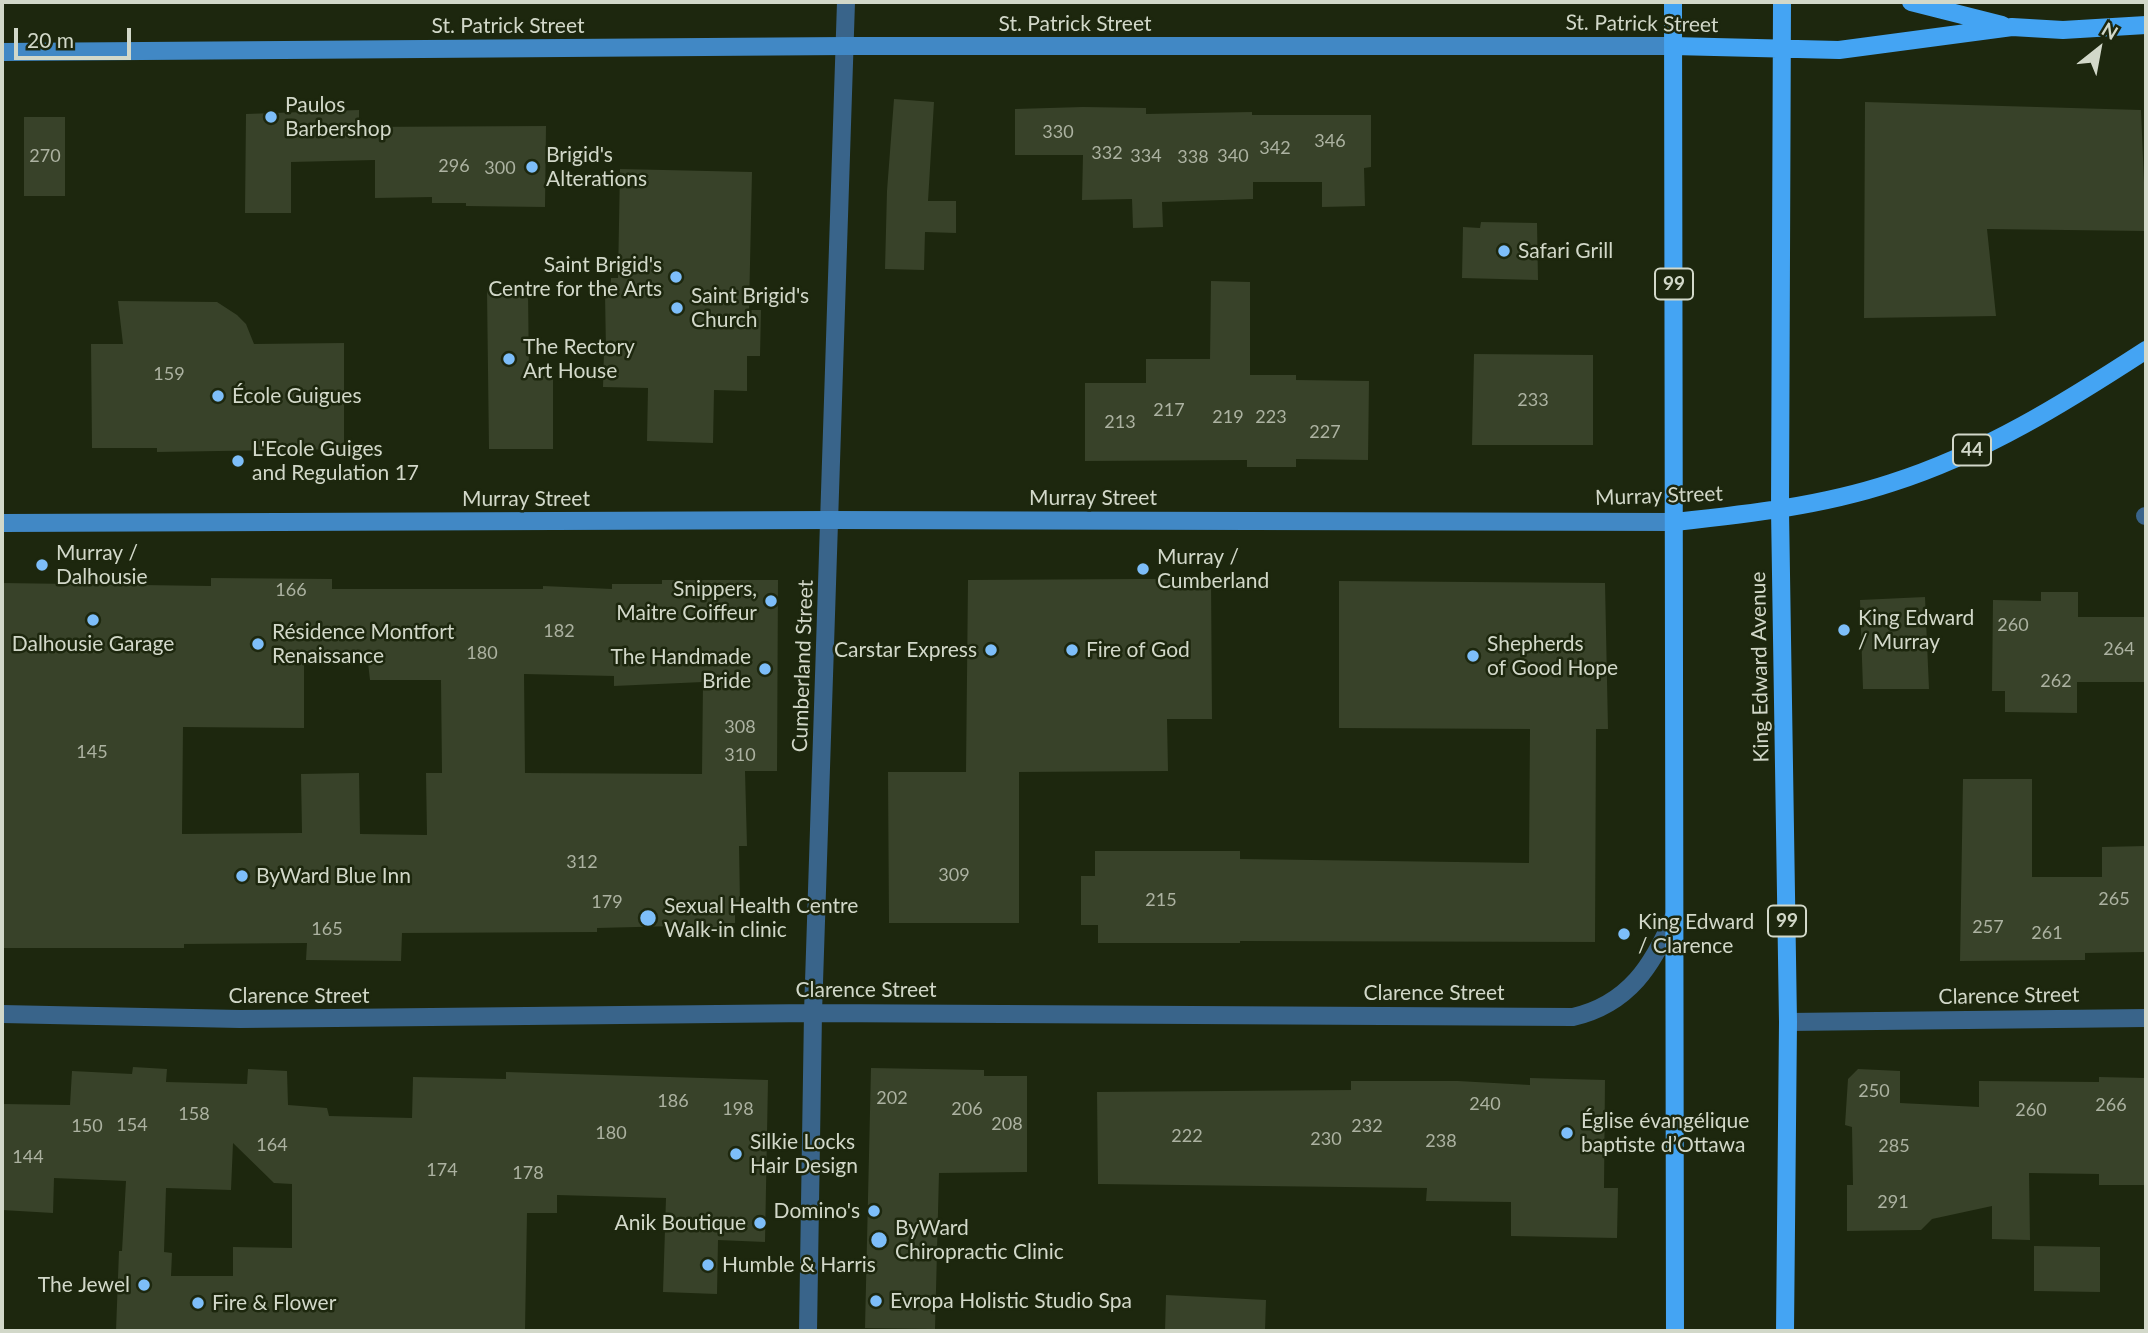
<!DOCTYPE html>
<html>
<head>
<meta charset="utf-8">
<style>
  body { margin:0 }
  #map { position:relative; width:2148px; height:1333px; overflow:hidden; background:#1d270e; font-family:Lato,sans-serif }
  canvas { display:block }
  .frame { position:absolute; inset:0; border:4px solid #d2d8c9; pointer-events:none }
  .north { position:absolute; left:2064px; top:14px; width:70px; height:70px; -webkit-text-stroke:5px #1d270e; paint-order:stroke; rotate:31deg; font-size:19px; font-weight:700; line-height:28px; text-align:center; color:#d2d8c9 }
  .north::after { content:''; display:block; margin:auto; width:24px; height:32px; background:#d2d8c9; clip-path:polygon(50% 0,100% 100%,50% 72%,0 100%) }
  .scale { position:absolute; left:14px; top:28px; width:117px; height:32px; box-sizing:border-box; border:4px solid #d2d8c9; border-top:0; padding-left:9px; font-size:21px; line-height:24px; white-space:nowrap; color:#d2d8c9; -webkit-text-stroke:5px #1d270e; paint-order:stroke }
</style>
</head>
<body>
<div id="map">
<canvas width="2148" height="1333"></canvas>
<div class="frame"></div>
<div class="north">N</div>
<div class="scale">20 m</div>
</div>
<script>
const c = document.querySelector('canvas').getContext('2d');
c.lineJoin = 'round';
function fillPath(path, color) { c.fillStyle = color; c.fill(path, 'evenodd'); }
function stroke(path, color, width, dash) { c.strokeStyle = color; c.lineWidth = width; c.lineCap = dash ? 'butt' : 'round'; c.setLineDash(dash || []); c.stroke(path); }
function write(font, color, halo, rows, align = 'center') {
  c.font = font + ' Lato,sans-serif'; c.lineWidth = 5; c.setLineDash([]); c.textBaseline = 'middle'; c.strokeStyle = halo; c.fillStyle = color; for (const [text, x, y, turn = 0] of rows) {
    c.save(); c.translate(x, y); c.rotate((+turn || 0) * Math.PI / 180); c.textAlign = isNaN(turn) ? turn : align; if (halo) c.strokeText(text, 0, 0); c.fillText(text, 0, 0); c.restore();
  }
}
fillPath(new Path2D(`
  M 894,99 L 934,102 L 928,201 L 956,201 L 956,233 L 925,232 L 924,270 L 885,269 L 887,191 Z
  M 1865,102 L 2141,110 L 2146,231 L 1987,229 L 1996,316 L 1864,318 Z
  M 1083,107 L 1146,108 L 1146,114 L 1252,112 L 1252,115 L 1371,115 L 1371,167 L 1364,168 L 1365,206 L 1322,207 L 1322,182 L 1253,182 L 1253,199 L 1162,202 L 1163,227 L 1133,228 L 1132,199 L 1082,200 L 1083,155 L 1015,155 L 1015,109 Z
  M 359,110 L 359,127 L 546,126 L 545,207 L 466,206 L 466,203 L 432,203 L 432,197 L 375,198 L 375,160 L 291,162 L 291,213 L 245,213 L 246,114 Z
  M 24,117 L 65,117 L 65,196 L 24,196 Z
  M 620,169 L 752,172 L 749,310 L 761,310 L 760,356 L 747,356 L 747,391 L 714,390 L 713,443 L 647,441 L 648,388 L 603,387 L 604,351 L 606,351 L 605,294 L 610,294 L 611,278 L 618,278 Z
  M 1481,222 L 1537,223 L 1538,280 L 1462,278 L 1463,227 L 1480,228 Z
  M 1211,281 L 1250,282 L 1250,375 L 1296,375 L 1296,380 L 1369,381 L 1368,460 L 1296,459 L 1296,467 L 1247,467 L 1247,460 L 1085,461 L 1085,383 L 1146,383 L 1146,359 L 1210,359 Z
  M 487,291 L 528,291 L 529,376 L 553,376 L 553,449 L 489,449 Z
  M 118,301 L 217,302 L 237,315 L 246,324 L 254,344 L 344,343 L 344,449 L 157,452 L 157,448 L 92,448 L 91,344 L 123,344 Z
  M 1474,354 L 1593,355 L 1593,445 L 1472,445 Z
  M 211,578 L 332,579 L 332,589 L 543,589 L 543,586 L 612,589 L 612,584 L 662,584 L 662,580 L 778,580 L 777,771 L 745,771 L 747,846 L 739,846 L 740,903 L 735,903 L 735,923 L 719,923 L 719,933 L 676,934 L 676,926 L 597,928 L 597,932 L 402,933 L 401,961 L 306,960 L 307,943 L 184,944 L 184,948 L 2,948 L 2,583 L 211,586 ZM 304,654 L 367,654 L 370,680 L 441,680 L 442,773 L 426,773 L 427,835 L 360,834 L 359,773 L 301,774 L 302,833 L 182,834 L 183,727 L 304,728 ZM 524,674 L 614,676 L 614,686 L 703,682 L 702,774 L 525,773 Z
  M 1136,579 L 1211,579 L 1212,719 L 1167,719 L 1168,771 L 1019,772 L 1019,923 L 889,923 L 888,772 L 966,772 L 968,580 Z
  M 1339,581 L 1605,583 L 1608,729 L 1596,729 L 1595,942 L 1240,941 L 1240,943 L 1098,943 L 1098,925 L 1081,925 L 1081,876 L 1095,876 L 1095,851 L 1240,851 L 1240,859 L 1529,863 L 1530,729 L 1339,728 Z
  M 2041,592 L 2078,592 L 2078,617 L 2146,617 L 2146,682 L 2077,682 L 2077,713 L 2005,712 L 2005,691 L 1992,691 L 1993,600 L 2041,601 Z
  M 1925,597 L 1929,689 L 1863,689 L 1860,600 Z
  M 1963,779 L 2032,779 L 2032,877 L 2102,877 L 2102,847 L 2146,846 L 2146,952 L 2085,953 L 2085,960 L 1960,961 Z
  M 133,1067 L 167,1069 L 166,1082 L 247,1084 L 248,1069 L 287,1071 L 288,1105 L 327,1108 L 329,1116 L 412,1118 L 413,1077 L 506,1079 L 506,1072 L 768,1080 L 765,1242 L 718,1240 L 717,1294 L 663,1292 L 666,1198 L 557,1195 L 557,1213 L 527,1213 L 525,1331 L 116,1331 L 119,1251 L 122,1251 L 126,1181 L 54,1178 L 53,1213 L 2,1210 L 2,1104 L 70,1105 L 72,1071 L 132,1074 ZM 233,1143 L 274,1183 L 292,1184 L 292,1248 L 233,1247 L 233,1276 L 171,1276 L 172,1253 L 164,1252 L 166,1188 L 231,1190 Z
  M 871,1068 L 984,1070 L 984,1076 L 1027,1076 L 1027,1172 L 939,1173 L 935,1329 L 865,1328 Z
  M 1858,1069 L 1900,1071 L 1900,1103 L 1979,1107 L 1979,1081 L 2099,1082 L 2099,1077 L 2146,1078 L 2144,1185 L 2099,1185 L 2099,1174 L 2029,1173 L 2030,1240 L 1992,1239 L 1992,1206 L 1932,1219 L 1921,1230 L 1847,1231 L 1847,1185 L 1853,1185 L 1852,1127 L 1845,1125 L 1848,1079 Z
  M 1530,1078 L 1605,1080 L 1604,1188 L 1618,1188 L 1617,1238 L 1511,1236 L 1511,1202 L 1426,1201 L 1427,1188 L 1098,1184 L 1097,1092 L 1351,1090 L 1351,1081 L 1458,1081 L 1530,1085 Z
  M 2034,1246 L 2100,1247 L 2100,1292 L 2034,1291 Z
  M 1166,1295 L 1266,1300 L 1265,1331 L 1165,1331 Z`), '#384229');
stroke(new Path2D(`
  M 2145,516 L 2146,516
  M 2,1014 L 240,1019 L 813,1013 L 1573,1017 C 1629,1004 1653,965 1674,916
  M 1788,1022 L 2146,1018
  M 808,1331 L 813,1013 L 846,2`), '#39648a', 18);
stroke(new Path2D(`
  M 2,52 L 846,46 L 1673,46
  M 2,523 L 831,520 L 1675,522`), '#4188c5', 18);
stroke(new Path2D(`
  M 1673,2 L 1675,1331
  M 1782,2 L 1780,510 L 1788,1022 L 1785,1331
  M 1911,2 L 2002,25
  M 1673,46 L 1839,50 L 2012,27 L 2063,30 L 2146,25
  M 1675,522 C 1748,514 1821,506 1891,483 C 1983,454 2066,402 2146,350`), '#44a4f3', 18);
for (const [x, y, r, color] of [
  [271,117,7,"#7dbef9"],
  [532,167,7,"#7dbef9"],
  [1504,251,7,"#7dbef9"],
  [676,277,7,"#7dbef9"],
  [677,308,7,"#7dbef9"],
  [509,359,7,"#7dbef9"],
  [218,396,7,"#7dbef9"],
  [238,461,7,"#7dbef9"],
  [42,565,7,"#7dbef9"],
  [1143,569,7,"#7dbef9"],
  [771,601,7,"#7dbef9"],
  [93,620,7,"#7dbef9"],
  [1844,630,7,"#7dbef9"],
  [258,644,7,"#7dbef9"],
  [991,650,7,"#7dbef9"],
  [1072,650,7,"#7dbef9"],
  [1473,656,7,"#7dbef9"],
  [765,669,7,"#7dbef9"],
  [242,876,7,"#7dbef9"],
  [648,918,9,"#7dbef9"],
  [1624,934,7,"#7dbef9"],
  [1567,1133,7,"#7dbef9"],
  [736,1154,7,"#7dbef9"],
  [874,1211,7,"#7dbef9"],
  [760,1223,7,"#7dbef9"],
  [879,1240,9,"#7dbef9"],
  [708,1265,7,"#7dbef9"],
  [144,1285,7,"#7dbef9"],
  [876,1301,7,"#7dbef9"],
  [198,1303,7,"#7dbef9"]
]) { const dot = new Path2D(); dot.arc(x, y, r, 0, 2 * Math.PI); c.fillStyle = color; c.fill(dot); stroke(dot, '#1d270e', 2.5); }
write('18px', '#acb2a1', null, [
  ["330",1058,132],
  ["346",1330,141],
  ["342",1275,148],
  ["332",1107,153],
  ["270",45,156],
  ["334",1146,156],
  ["340",1233,156],
  ["338",1193,157],
  ["296",454,166],
  ["300",500,168],
  ["159",169,374],
  ["233",1533,400],
  ["217",1169,410],
  ["219",1228,417],
  ["223",1271,417],
  ["213",1120,422],
  ["227",1325,432],
  ["166",291,590],
  ["260",2013,625],
  ["182",559,631],
  ["264",2119,649],
  ["180",482,653],
  ["262",2056,681],
  ["308",740,727],
  ["145",92,752],
  ["310",740,755],
  ["312",582,862],
  ["309",954,875],
  ["265",2114,899],
  ["215",1161,900],
  ["179",607,902],
  ["257",1988,927],
  ["165",327,929],
  ["261",2047,933],
  ["250",1874,1091],
  ["202",892,1098],
  ["186",673,1101],
  ["240",1485,1104],
  ["266",2111,1105],
  ["198",738,1109],
  ["206",967,1109],
  ["260",2031,1110],
  ["158",194,1114],
  ["208",1007,1124],
  ["154",132,1125],
  ["150",87,1126],
  ["232",1367,1126],
  ["180",611,1133],
  ["222",1187,1136],
  ["230",1326,1139],
  ["238",1441,1141],
  ["164",272,1145],
  ["285",1894,1146],
  ["144",28,1157],
  ["174",442,1170],
  ["178",528,1173],
  ["291",1893,1202]
]);
for (const [x, y, w] of [
  [1674,284,38],
  [1972,450,38],
  [1787,921,38]
]) { const box = new Path2D(); box.roundRect(x - w / 2, y - 15.5, w, 31, 5); c.fillStyle = '#1d270e'; c.fill(box); stroke(box, '#d2d8c9', 2); }
write('bold 19px', '#d2d8c9', null, [
  ["99",1674,284],
  ["44",1972,450],
  ["99",1787,921]
]);
write('21px', '#d2d8c9', '#1d270e', [
  ["St. Patrick Street",1075,24],
  ["St. Patrick Street",1642,24,1],
  ["St. Patrick Street",508,26],
  ["Murray Street",1659,496,-2],
  ["Murray Street",1093,498],
  ["Murray Street",526,499],
  ["Cumberland Street",803,666,-88],
  ["King Edward Avenue",1760,667,-91],
  ["Clarence Street",866,990],
  ["Clarence Street",1434,993],
  ["Clarence Street",299,996],
  ["Clarence Street",2009,996,-1]
]);
write('21px', '#d2d8c9', '#1d270e', [
  ["Paulos",285,105],
  ["Barbershop",285,129],
  ["Brigid's",546,155],
  ["Alterations",546,179],
  ["Safari Grill",1518,251],
  ["Saint Brigid's",662,265,"right"],
  ["Centre for the Arts",662,289,"right"],
  ["Saint Brigid's",691,296],
  ["Church",691,320],
  ["The Rectory",523,347],
  ["Art House",523,371],
  ["École Guigues",232,396],
  ["L'Ecole Guiges",252,449],
  ["and Regulation 17",252,473],
  ["Murray /",56,553],
  ["Dalhousie",56,577],
  ["Murray /",1157,557],
  ["Cumberland",1157,581],
  ["Snippers,",757,589,"right"],
  ["Maitre Coiffeur",757,613,"right"],
  ["King Edward",1858,618],
  ["/ Murray",1858,642],
  ["Résidence Montfort",272,632],
  ["Renaissance",272,656],
  ["Dalhousie Garage",93,644,"center"],
  ["Shepherds",1487,644],
  ["of Good Hope",1487,668],
  ["Carstar Express",977,650,"right"],
  ["Fire of God",1086,650],
  ["The Handmade",751,657,"right"],
  ["Bride",751,681,"right"],
  ["ByWard Blue Inn",256,876],
  ["Sexual Health Centre",664,906],
  ["Walk-in clinic",664,930],
  ["King Edward",1638,922],
  ["/ Clarence",1638,946],
  ["Église évangélique",1581,1121],
  ["baptiste d’Ottawa",1581,1145],
  ["Silkie Locks",750,1142],
  ["Hair Design",750,1166],
  ["Domino's",860,1211,"right"],
  ["Anik Boutique",746,1223,"right"],
  ["ByWard",895,1228],
  ["Chiropractic Clinic",895,1252],
  ["Humble & Harris",722,1265],
  ["The Jewel",130,1285,"right"],
  ["Evropa Holistic Studio Spa",890,1301],
  ["Fire & Flower",212,1303]
], 'left');
</script>
</body>
</html>
